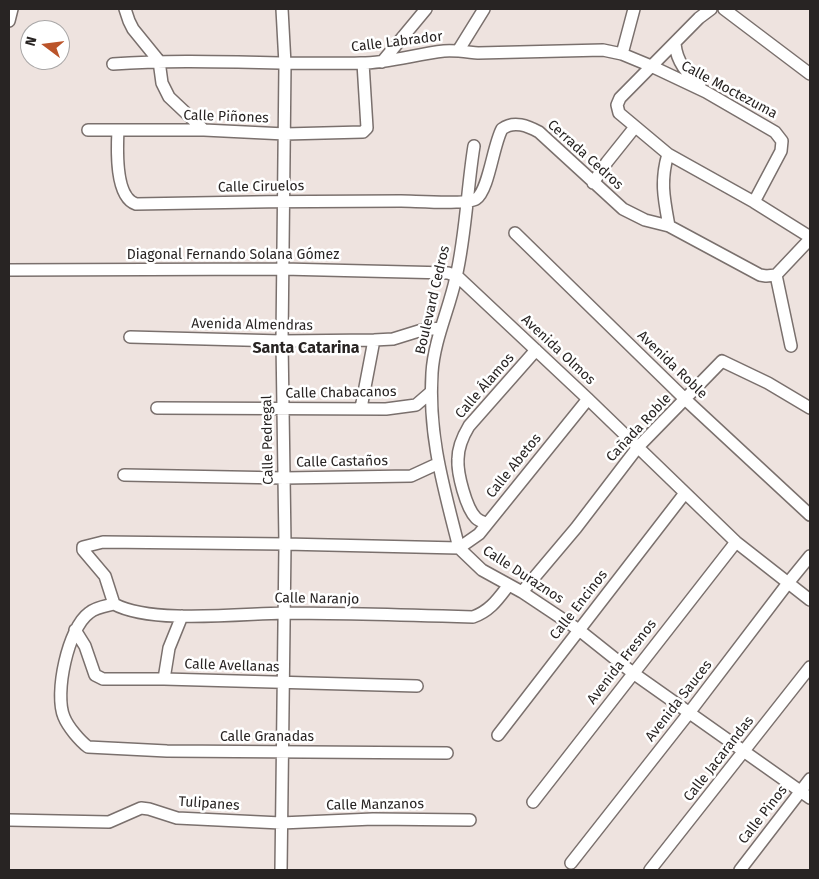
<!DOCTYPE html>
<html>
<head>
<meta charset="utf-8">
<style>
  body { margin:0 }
  #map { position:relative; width:819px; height:879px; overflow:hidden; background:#eee3df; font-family:"Fira Sans",sans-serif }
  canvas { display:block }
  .frame { position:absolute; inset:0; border:10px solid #282423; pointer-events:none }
  .north { position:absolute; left:20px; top:20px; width:50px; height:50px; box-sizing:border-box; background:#fff; border:1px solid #a9a7a7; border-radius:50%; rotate:285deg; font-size:14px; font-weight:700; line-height:20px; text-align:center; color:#282423 }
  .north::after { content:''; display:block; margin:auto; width:18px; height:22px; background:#bb542a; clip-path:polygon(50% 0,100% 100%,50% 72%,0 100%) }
</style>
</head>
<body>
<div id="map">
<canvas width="819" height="879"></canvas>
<div class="frame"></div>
<div class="north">N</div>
</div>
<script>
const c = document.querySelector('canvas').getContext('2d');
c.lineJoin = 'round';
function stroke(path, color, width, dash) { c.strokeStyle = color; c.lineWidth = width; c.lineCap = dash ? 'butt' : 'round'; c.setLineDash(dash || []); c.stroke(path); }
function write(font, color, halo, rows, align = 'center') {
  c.font = font + ' "Fira Sans",sans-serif'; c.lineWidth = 5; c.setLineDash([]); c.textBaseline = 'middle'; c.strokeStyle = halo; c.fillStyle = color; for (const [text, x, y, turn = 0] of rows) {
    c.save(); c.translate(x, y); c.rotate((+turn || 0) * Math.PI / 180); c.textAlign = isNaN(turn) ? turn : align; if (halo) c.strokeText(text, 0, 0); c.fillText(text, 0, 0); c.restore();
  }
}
const minor = new Path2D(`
  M 125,9 L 129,21 L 133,29 L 159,61 L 162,83 L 169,97 L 204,130
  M 711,9 L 699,18 L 620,98 L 617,105 L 619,113 L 668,154 L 754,202 L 810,237
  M 724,9 L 810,74
  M 9,21 L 12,9
  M 675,44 C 677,63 687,73 700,86
  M 458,51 L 484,9
  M 622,54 L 634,9
  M 382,62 L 426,9
  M 113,64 C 196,58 278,65 361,63 C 389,63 416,54 444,51 C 455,50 467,52 478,53 L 603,50 L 622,54 L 651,66 L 706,92 L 775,132 L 782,141 L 781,151 L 754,202
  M 88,130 L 204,130 L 285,134 L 363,132 L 367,128 L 363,63
  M 118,130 C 117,149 115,197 136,204 C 224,202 312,201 401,201 C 415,201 467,205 476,199 C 489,190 493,145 502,129 C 514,120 528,126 539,132 L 623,209 L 645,220 L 669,226
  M 668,154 C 660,181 664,199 669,226 L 760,275 L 766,276 L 776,275
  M 593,183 L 607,162 L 635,127
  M 515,233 L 686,400 L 810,515
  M 9,270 L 283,269 L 448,273 L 457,276 L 588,399 L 736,542 L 810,600
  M 776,275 L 791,346
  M 776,275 L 810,239
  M 130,337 L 282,341 L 374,340 L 393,339 L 422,330 L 441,328
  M 157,408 L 386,409 L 416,405 L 431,392
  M 361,408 L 374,340
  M 124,475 L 284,478 L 411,476 L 437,464
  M 486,523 C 483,522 479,521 476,518 C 466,508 457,473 458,459 C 458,447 463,436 469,426 L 536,350
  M 459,548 C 444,488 428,436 432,373 C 434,340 449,310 456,277 C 466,234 467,189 474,146
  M 459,548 L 479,534 L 588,399
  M 522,592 L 576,528 L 638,447 L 722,361 L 768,383 L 810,408
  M 114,604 L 105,576 L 83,550 L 83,547 L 103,542 L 285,544 L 459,548 L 482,570 L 522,592 L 579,630 L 633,673 L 810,798
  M 114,604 C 106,606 96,607 89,613 C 68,628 54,694 64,717 C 68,727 80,741 88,747 L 167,751 L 447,753
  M 114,604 C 151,624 239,614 283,613 C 347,613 410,615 473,617 C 490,611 498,599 508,586
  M 75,630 L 85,646 L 95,675 L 103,679 L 164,679 L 417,686
  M 164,679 L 169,648 L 182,616
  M 498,735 L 685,493
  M 533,802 L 736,542
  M 9,820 L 109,822 L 141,808 L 149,809 L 177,818 L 281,823 L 373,819 L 470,820
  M 571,863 L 689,713 L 788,583 L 810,556
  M 281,870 L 285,544 L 282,341 L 285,64 L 282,9
  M 650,870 L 810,667
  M 740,870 L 810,779`);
stroke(minor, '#7a706d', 14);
stroke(minor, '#fff', 11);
write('14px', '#282423', '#fff', [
  ["Calle Labrador",397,42,-7],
  ["Calle Moctezuma",729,90,28],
  ["Calle Piñones",226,117,2],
  ["Cerrada Cedros",585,155,42],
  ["Calle Ciruelos",261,187,-1],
  ["Diagonal Fernando Solana Gómez",233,255],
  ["Boulevard Cedros",433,300,-77],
  ["Avenida Almendras",252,325,1],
  ["Avenida Olmos",558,350,43],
  ["Avenida Roble",672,365,44],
  ["Calle Álamos",485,386,-49],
  ["Calle Chabacanos",341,393,-1],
  ["Cañada Roble",639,428,-47],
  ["Calle Pedregal",268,440,-91],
  ["Calle Castaños",342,462,-1],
  ["Calle Abetos",514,466,-51],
  ["Calle Duraznos",523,575,33],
  ["Calle Naranjo",317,599,1],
  ["Calle Encinos",579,605,-52],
  ["Avenida Fresnos",622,662,-52],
  ["Calle Avellanas",232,666,2],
  ["Avenida Sauces",679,701,-52],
  ["Calle Granadas",267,737],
  ["Calle Jacarandas",719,759,-52],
  ["Tulipanes",209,804,4],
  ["Calle Manzanos",375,805,-1],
  ["Calle Pinos",763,815,-52]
]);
write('bold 16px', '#282423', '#fff', [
  ["Santa Catarina",306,349]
]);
</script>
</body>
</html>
